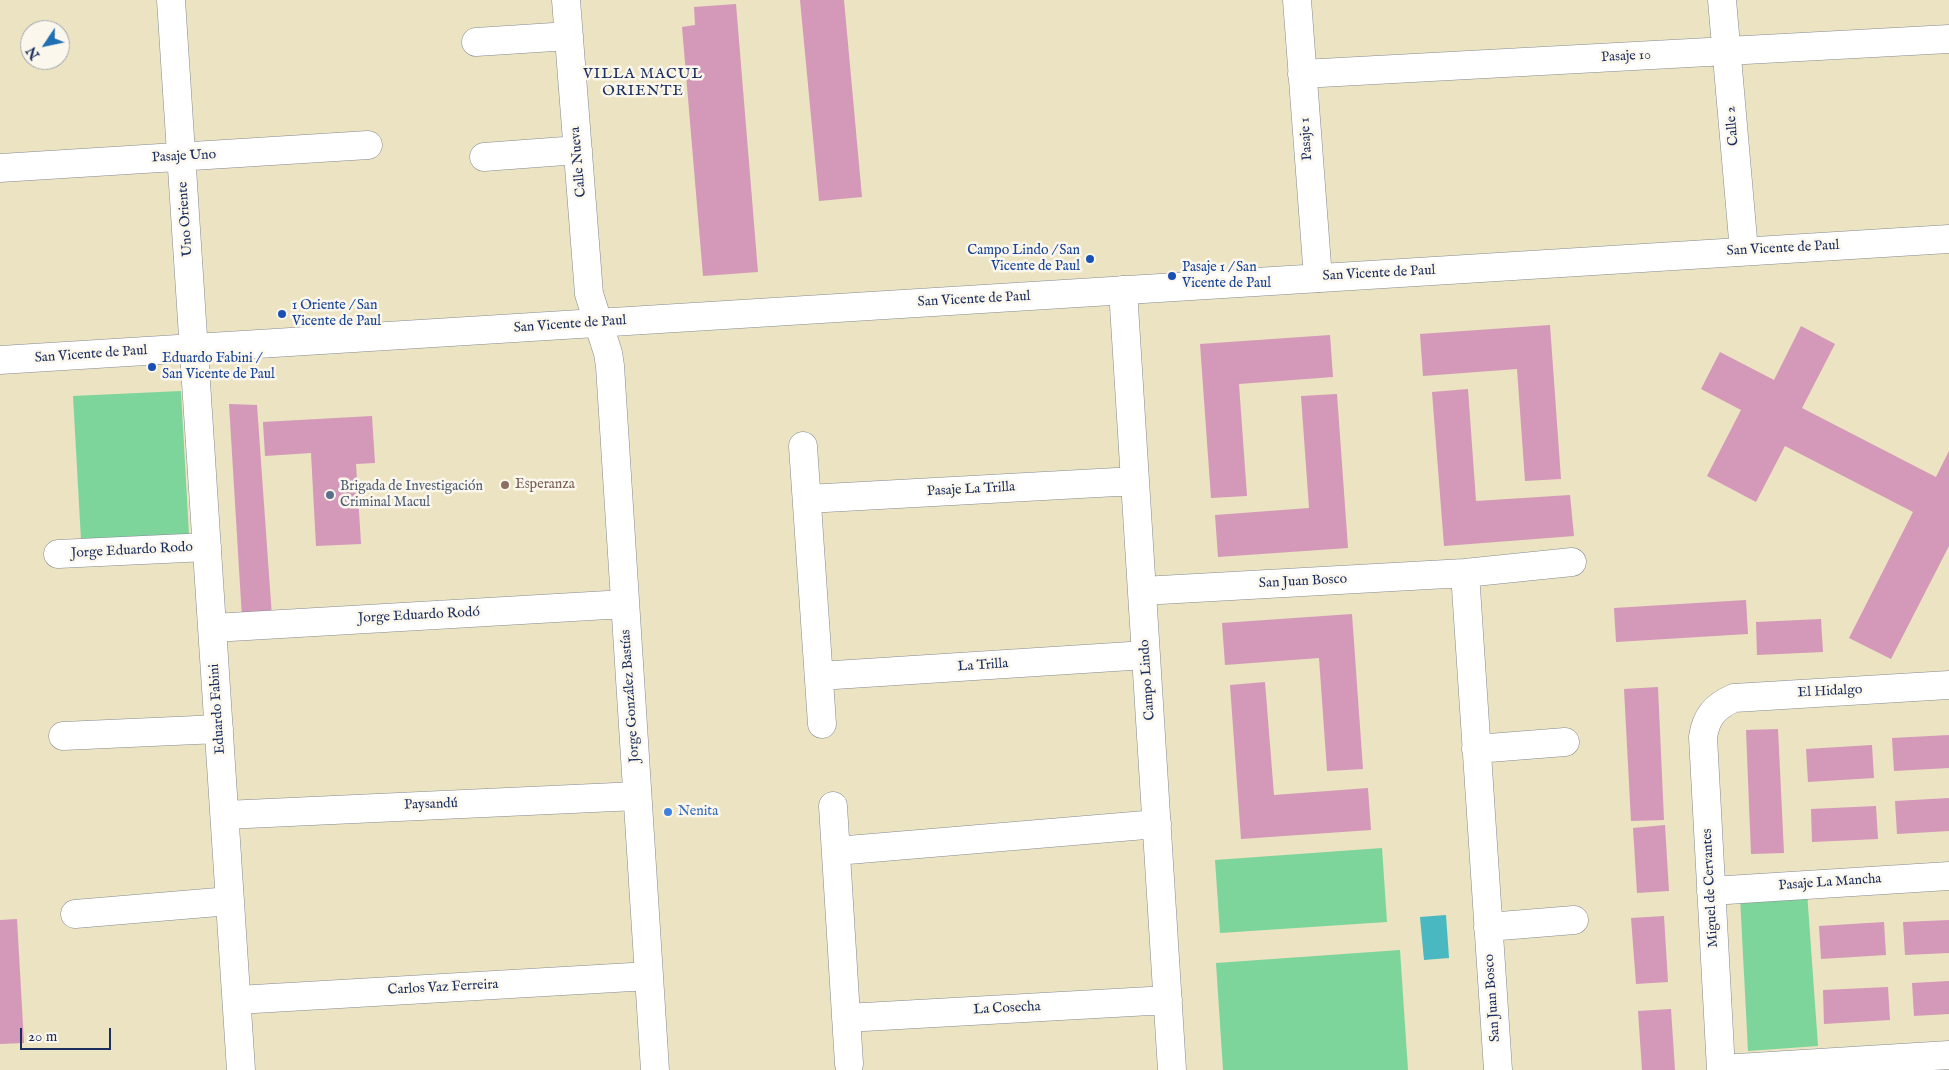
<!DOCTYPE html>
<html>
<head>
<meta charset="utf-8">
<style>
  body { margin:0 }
  #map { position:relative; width:1949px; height:1070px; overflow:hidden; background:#ebe3c1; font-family:"IM FELL English",serif }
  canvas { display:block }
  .north { position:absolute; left:20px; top:20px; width:50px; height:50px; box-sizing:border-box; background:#fbf7ec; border:1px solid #a1a7b3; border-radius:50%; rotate:236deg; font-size:14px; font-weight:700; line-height:20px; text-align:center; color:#1b2f5e }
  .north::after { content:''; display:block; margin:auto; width:18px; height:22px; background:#1f6fb2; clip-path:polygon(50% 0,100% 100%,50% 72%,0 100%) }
  .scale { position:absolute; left:20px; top:1028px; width:91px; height:22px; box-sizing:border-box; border:2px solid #1b2f5e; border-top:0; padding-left:6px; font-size:15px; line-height:18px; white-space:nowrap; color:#1b2f5e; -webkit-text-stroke:4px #fbf7ec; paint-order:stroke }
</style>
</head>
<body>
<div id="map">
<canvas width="1949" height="1070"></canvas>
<div class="north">N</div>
<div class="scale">20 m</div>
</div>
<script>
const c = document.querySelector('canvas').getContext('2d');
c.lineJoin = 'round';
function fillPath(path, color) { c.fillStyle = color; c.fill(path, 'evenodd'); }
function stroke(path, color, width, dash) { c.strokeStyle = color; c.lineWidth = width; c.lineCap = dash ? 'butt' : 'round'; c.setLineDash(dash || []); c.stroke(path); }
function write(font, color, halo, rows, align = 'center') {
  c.font = font + ' "IM FELL English",serif'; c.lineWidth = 5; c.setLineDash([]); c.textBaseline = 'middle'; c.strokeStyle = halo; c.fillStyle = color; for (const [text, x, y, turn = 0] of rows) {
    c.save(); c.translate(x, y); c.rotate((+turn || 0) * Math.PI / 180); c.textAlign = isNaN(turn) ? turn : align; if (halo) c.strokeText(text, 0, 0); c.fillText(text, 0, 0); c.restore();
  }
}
fillPath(new Path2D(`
  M 181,391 L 189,535 L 81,540 L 73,396 Z
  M 1382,848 L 1387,922 L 1220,933 L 1215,860 Z
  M 1807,892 L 1818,1046 L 1748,1051 L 1740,897 Z
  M 1400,950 L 1408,1070 L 1223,1070 L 1216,963 Z`), '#7dd59b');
fillPath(new Path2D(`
  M 1446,915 L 1449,958 L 1424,960 L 1420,917 Z`), '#49b8c1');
fillPath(new Path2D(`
  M 800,0 L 844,0 L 862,197 L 819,201 Z
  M 736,4 L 758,272 L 703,276 L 682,27 L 695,25 L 694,7 Z
  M 1550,325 L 1561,479 L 1525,481 L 1517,369 L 1423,376 L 1420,334 Z
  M 1801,326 L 1835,344 L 1802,408 L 1936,477 L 1949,451 L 1949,546 L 1891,659 L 1849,638 L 1913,512 L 1785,446 L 1756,502 L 1707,476 L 1741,410 L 1701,389 L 1720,352 L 1774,380 Z
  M 1330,335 L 1333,377 L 1239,384 L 1247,496 L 1211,498 L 1200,344 Z
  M 1468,389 L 1476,501 L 1570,495 L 1574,536 L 1444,546 L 1432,392 Z
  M 1337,394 L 1348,548 L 1218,557 L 1215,515 L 1309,508 L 1301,396 Z
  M 229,404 L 257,405 L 272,617 L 242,618 Z
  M 372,416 L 375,463 L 356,464 L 361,544 L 316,546 L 311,453 L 265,456 L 263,422 Z
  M 1746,600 L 1748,634 L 1616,642 L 1614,608 Z
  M 1352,614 L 1363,769 L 1327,771 L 1319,658 L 1225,665 L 1222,623 Z
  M 1821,619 L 1823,652 L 1757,655 L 1756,622 Z
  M 1265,682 L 1274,795 L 1368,788 L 1371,830 L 1241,839 L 1230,685 Z
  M 1658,687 L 1664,820 L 1631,821 L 1624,689 Z
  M 1778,729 L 1784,853 L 1751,854 L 1746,730 Z
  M 1949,735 L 1949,768 L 1894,771 L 1892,738 Z
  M 1872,745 L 1874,778 L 1808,782 L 1806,749 Z
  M 1949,798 L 1949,831 L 1897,834 L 1895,801 Z
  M 1876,806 L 1878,839 L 1812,842 L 1811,809 Z
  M 1665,825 L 1669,891 L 1637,893 L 1633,828 Z
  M 1664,916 L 1668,982 L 1636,984 L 1631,918 Z
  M 17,919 L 24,1043 L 0,1044 L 0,920 Z
  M 1949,920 L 1949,953 L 1905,955 L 1903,922 Z
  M 1884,922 L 1886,955 L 1821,959 L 1819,926 Z
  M 1949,981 L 1949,1014 L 1914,1016 L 1912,983 Z
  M 1888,987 L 1890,1020 L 1824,1024 L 1823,990 Z
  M 1671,1009 L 1675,1070 L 1642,1070 L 1638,1011 Z`), '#d498b9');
const minor = new Path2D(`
  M 171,0 L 241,1070
  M 566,0 L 589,294 L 608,353 L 610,366 L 655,1070
  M 1297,0 L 1318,278
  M 1722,0 L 1744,251
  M 476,42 L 569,36
  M 1302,74 L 1949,39
  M 484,157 L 578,150
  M 0,168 L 368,145
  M 1123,290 L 1172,1070
  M 803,446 L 822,724
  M 807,499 L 1135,481
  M 58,554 L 207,547
  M 1465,573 L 1498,1070
  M 1142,591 L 1465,573 L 1572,562
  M 213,628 L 625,604
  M 819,676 L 1146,655
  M 63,736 L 219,729
  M 1476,749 L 1565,742
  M 833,806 L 849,1064
  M 225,815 L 637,796
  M 836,851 L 1157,824
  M 1711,891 L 1949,876
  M 75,914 L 230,901
  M 1488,927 L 1574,920
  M 237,1000 L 649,976
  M 846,1018 L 1168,1000
  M 1721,1069 L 1949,1055
  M 1721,1070 L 1703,737 C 1706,717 1715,706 1734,698 L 1949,685`);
const tertiary = new Path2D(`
  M 0,360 L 1949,239`);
stroke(minor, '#838990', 29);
stroke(tertiary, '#838990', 29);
stroke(minor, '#fff', 28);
stroke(tertiary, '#fff', 28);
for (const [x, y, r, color] of [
  [1090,259,5,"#1a4fb4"],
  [1172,276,5,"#1a4fb4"],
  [282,314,5,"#1a4fb4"],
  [152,367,5,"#1a4fb4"],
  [505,485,5,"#8d6e63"],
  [330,495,5,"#5c6f8a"],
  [668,812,5,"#3f7fe0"]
]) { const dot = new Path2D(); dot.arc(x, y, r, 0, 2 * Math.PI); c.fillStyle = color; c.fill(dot); stroke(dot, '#fbf7ec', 2); }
write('14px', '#1b2f5e', '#fbf7ec', [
  ["Pasaje 10",1626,57,-3],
  ["Calle 2",1733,126,-95],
  ["Pasaje 1",1307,139,-94],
  ["Pasaje Uno",184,157,-3],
  ["Calle Nueva",579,162,-95],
  ["Uno Oriente",186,219,-94],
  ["San Vicente de Paul",1783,249,-3],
  ["San Vicente de Paul",1379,274,-3],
  ["San Vicente de Paul",974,300,-3],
  ["San Vicente de Paul",570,325,-4],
  ["San Vicente de Paul",91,355,-4],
  ["Pasaje La Trilla",971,490,-3],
  ["Jorge Eduardo Rodo",132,551,-3],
  ["San Juan Bosco",1303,582,-3],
  ["Jorge Eduardo Rodó",419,616,-3],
  ["La Trilla",983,666,-4],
  ["Campo Lindo",1148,680,-94],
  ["El Hidalgo",1830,692,-3],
  ["Jorge González Bastías",631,696,-94],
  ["Eduardo Fabini",218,709,-94],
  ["Paysandú",431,805,-2],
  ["Pasaje La Mancha",1830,883,-4],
  ["Miguel de Cervantes",1711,888,-93],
  ["Carlos Vaz Ferreira",443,988,-3],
  ["San Juan Bosco",1493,998,-94],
  ["La Cosecha",1007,1009,-3]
]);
write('14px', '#164399', '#fbf7ec', [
  ["Campo Lindo / San",1080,251,"right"],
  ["Vicente de Paul",1080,267,"right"],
  ["Pasaje 1 / San",1182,268],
  ["Vicente de Paul",1182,284],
  ["1 Oriente / San",292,306],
  ["Vicente de Paul",292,322],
  ["Eduardo Fabini /",162,359],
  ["San Vicente de Paul",162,375]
], 'left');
write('14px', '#785e54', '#fbf7ec', [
  ["Esperanza",515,485]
], 'left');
write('14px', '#4e5e75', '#fbf7ec', [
  ["Brigada de Investigación",340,487],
  ["Criminal Macul",340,503]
], 'left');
write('14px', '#366cbe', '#fbf7ec', [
  ["Nenita",678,812]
], 'left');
c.letterSpacing = '1px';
write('15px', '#1b2f5e', '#fbf7ec', [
  ["VILLA MACUL",643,75],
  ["ORIENTE",643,92]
]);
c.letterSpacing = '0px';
</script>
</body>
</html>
